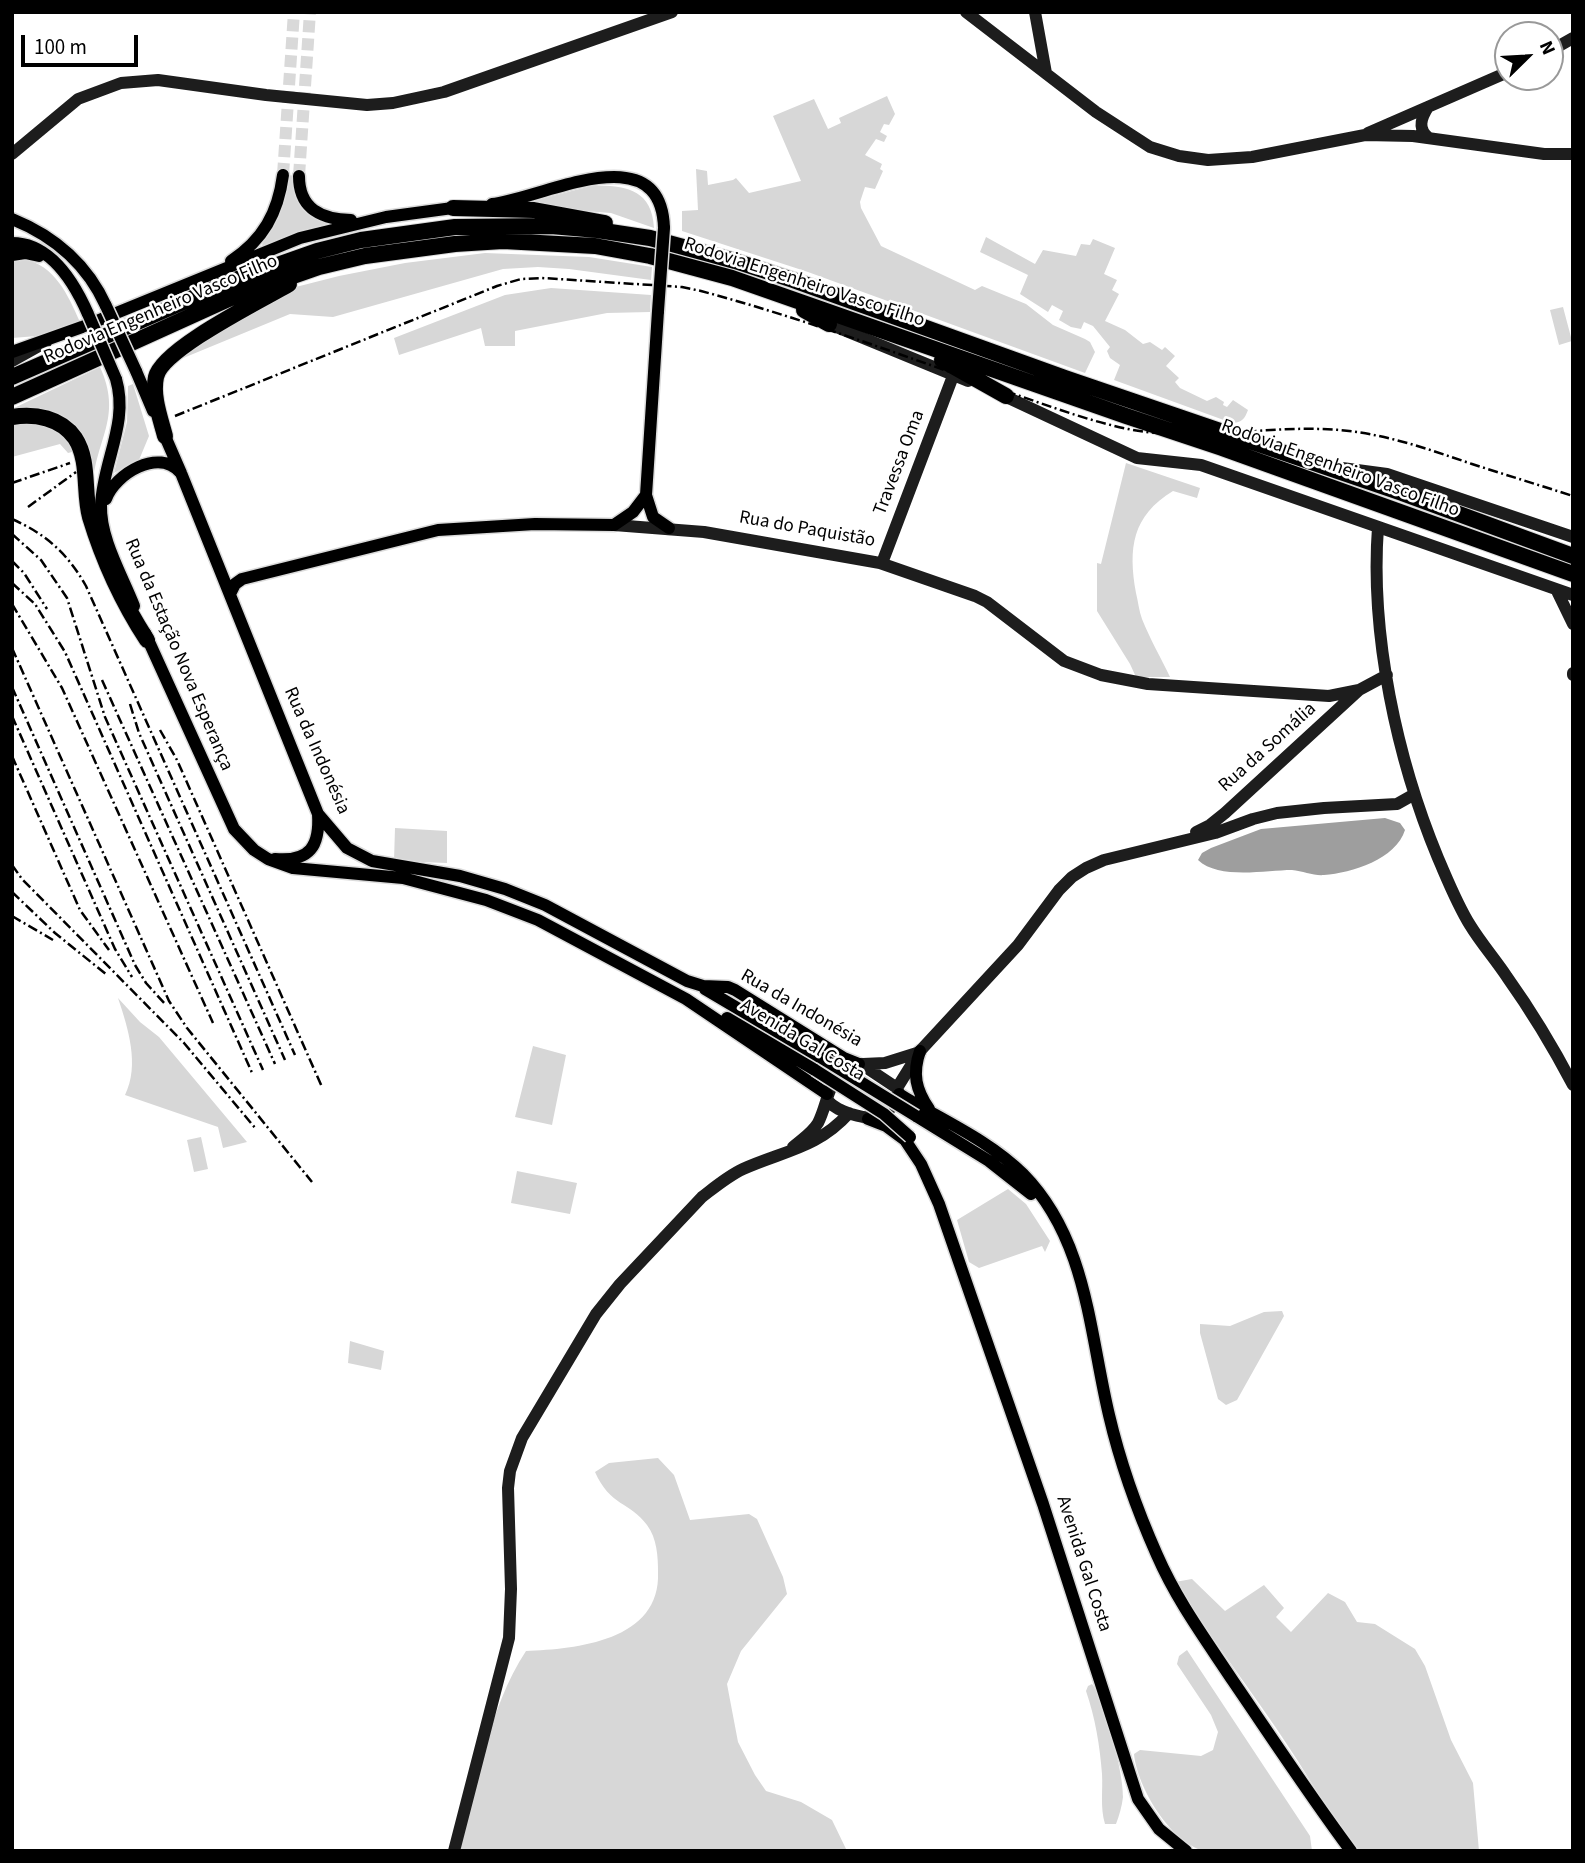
<!DOCTYPE html>
<html>
<head>
<meta charset="utf-8">
<style>
  body { margin:0 }
  #map { position:relative; width:1585px; height:1863px; overflow:hidden; background:#fff; font-family:"Source Sans 3",sans-serif }
  canvas { display:block }
  .frame { position:absolute; inset:0; border:14px solid #000; pointer-events:none }
  .north { position:absolute; left:1494px; top:21px; width:70px; height:70px; box-sizing:border-box; background:#fff; border:2px solid #999; border-radius:50%; rotate:66deg; font-size:19px; font-weight:700; line-height:28px; text-align:center; color:#000 }
  .north::after { content:''; display:block; margin:auto; width:24px; height:32px; background:#000; clip-path:polygon(50% 0,100% 100%,50% 72%,0 100%) }
  .scale { position:absolute; left:21px; top:35px; width:117px; height:32px; box-sizing:border-box; border:4px solid #000; border-top:0; padding-left:9px; font-size:21px; line-height:24px; white-space:nowrap; color:#000; -webkit-text-stroke:5px #fff; paint-order:stroke }
</style>
</head>
<body>
<div id="map">
<canvas width="1585" height="1863"></canvas>
<div class="frame"></div>
<div class="north">N</div>
<div class="scale">100 m</div>
</div>
<script>
const c = document.querySelector('canvas').getContext('2d');
c.lineJoin = 'round';
function fillPath(path, color) { c.fillStyle = color; c.fill(path, 'evenodd'); }
function stroke(path, color, width, dash) { c.strokeStyle = color; c.lineWidth = width; c.lineCap = dash ? 'butt' : 'round'; c.setLineDash(dash || []); c.stroke(path); }
function write(font, color, halo, rows, align = 'center') {
  c.font = font + ' "Source Sans 3",sans-serif'; c.lineWidth = 5; c.setLineDash([]); c.textBaseline = 'middle'; c.strokeStyle = halo; c.fillStyle = color; for (const [text, x, y, turn = 0] of rows) {
    c.save(); c.translate(x, y); c.rotate((+turn || 0) * Math.PI / 180); c.textAlign = isNaN(turn) ? turn : align; if (halo) c.strokeText(text, 0, 0); c.fillText(text, 0, 0); c.restore();
  }
}
fillPath(new Path2D(`
  M 887,96 L 895,114 L 889,125 L 884,124 L 880,132 L 887,136 L 884,142 L 876,139 L 865,155 L 882,164 L 880,169 L 883,171 L 875,189 L 865,187 L 860,202 L 861,208 L 881,246 L 975,290 L 982,286 L 1026,304 L 1053,325 L 1085,339 L 1090,342 L 1095,352 L 1085,373 L 808,272 L 682,231 L 682,211 L 698,210 L 696,169 L 707,171 L 708,185 L 733,180 L 736,178 L 749,193 L 801,181 L 773,116 L 814,99 L 828,129 L 841,123 L 839,118 Z
  M 288,175 L 294,176 C 300,202 300,217 330,223 L 292,234 L 263,246 L 262,244 C 278,223 284,202 288,175 Z
  M 591,186 C 623,185 652,188 654,228 L 611,213 L 514,206 Z
  M 986,237 L 1035,264 L 1043,250 L 1076,256 L 1081,244 L 1090,245 L 1093,239 L 1115,248 L 1104,274 L 1117,280 L 1112,290 L 1119,294 L 1105,321 L 1125,330 L 1143,344 L 1150,342 L 1162,350 L 1165,347 L 1175,356 L 1166,366 L 1179,378 L 1175,382 L 1180,388 L 1207,401 L 1216,397 L 1224,402 L 1223,405 L 1227,407 L 1233,400 L 1248,410 C 1245,418 1242,423 1232,423 L 1114,380 L 1120,365 L 1110,358 L 1107,351 L 1110,347 L 1093,326 L 1084,322 L 1081,329 L 1071,327 L 1059,320 L 1063,311 L 1052,305 L 1048,312 L 1020,294 L 1028,275 L 980,252 Z
  M 485,253 L 589,257 L 652,267 L 651,280 L 569,269 L 538,267 L 503,269 L 333,317 L 290,314 L 176,361 L 284,290 L 339,276 L 405,263 Z
  M 23,259 C 55,265 68,295 80,322 L 37,336 L 12,338 L 12,261 Z
  M 551,288 L 651,295 L 650,312 L 607,313 L 515,331 L 515,346 L 485,346 L 481,328 L 399,355 L 394,338 L 505,295 Z
  M 1563,307 L 1572,341 L 1559,345 L 1550,310 Z
  M 100,367 C 122,416 98,436 93,481 L 82,441 L 12,412 L 12,409 Z
  M 133,384 L 149,436 L 139,460 L 114,473 L 127,422 L 128,386 Z
  M 15,422 L 56,427 L 76,451 L 68,453 L 60,444 L 12,457 L 12,423 Z
  M 1126,463 L 1200,488 L 1197,498 L 1173,491 C 1132,516 1128,548 1136,593 C 1138,601 1139,611 1142,619 C 1150,639 1161,658 1170,677 L 1136,677 L 1130,664 L 1097,611 L 1097,563 L 1101,564 Z
  M 395,828 L 447,831 L 447,863 L 394,861 Z
  M 118,998 L 140,1022 L 159,1037 L 247,1142 L 223,1148 L 218,1127 L 125,1095 C 140,1065 128,1028 118,998 Z
  M 533,1046 L 566,1055 L 552,1125 L 515,1117 Z
  M 201,1137 L 208,1169 L 194,1172 L 187,1140 Z
  M 517,1171 L 577,1183 L 570,1214 L 511,1203 Z
  M 1008,1189 L 1026,1204 L 1050,1241 L 1045,1252 L 1042,1246 L 979,1268 L 969,1262 L 957,1220 Z
  M 1282,1311 L 1284,1316 L 1237,1400 L 1226,1405 L 1218,1399 L 1200,1333 L 1200,1324 L 1230,1326 L 1264,1312 Z
  M 350,1341 L 384,1351 L 381,1370 L 348,1363 Z
  M 658,1458 L 674,1475 L 690,1520 L 749,1514 L 757,1519 L 783,1577 L 787,1594 L 741,1651 L 727,1684 L 738,1742 L 755,1775 L 766,1791 L 801,1802 L 832,1820 L 847,1851 L 459,1851 C 477,1785 488,1709 526,1651 C 576,1649 661,1641 658,1572 C 658,1557 657,1538 647,1525 C 630,1502 610,1506 595,1472 L 609,1463 Z
  M 1192,1579 L 1225,1611 L 1264,1585 L 1284,1608 L 1276,1617 L 1291,1632 L 1328,1593 L 1345,1602 L 1357,1622 L 1375,1624 L 1415,1649 L 1425,1666 L 1451,1740 L 1473,1783 L 1479,1851 L 1359,1851 C 1332,1819 1313,1784 1290,1749 C 1253,1692 1211,1639 1175,1582 Z
  M 1187,1650 L 1310,1836 L 1312,1851 C 1285,1851 1258,1851 1231,1851 C 1223,1851 1212,1853 1204,1851 C 1170,1842 1137,1787 1134,1754 L 1140,1750 L 1201,1756 L 1213,1750 L 1218,1732 L 1211,1715 L 1177,1664 L 1179,1656 Z
  M 1092,1684 C 1105,1701 1124,1775 1123,1797 C 1122,1806 1119,1816 1116,1824 L 1105,1824 C 1100,1807 1103,1791 1102,1774 C 1100,1746 1095,1717 1086,1691 L 1088,1686 Z`), '#d7d7d7');
fillPath(new Path2D(`
  M 1385,818 L 1400,823 L 1405,830 C 1396,859 1352,873 1324,875 C 1314,876 1303,871 1292,870 C 1266,870 1219,880 1198,860 L 1202,853 L 1211,848 L 1261,829 Z`), '#9e9e9e');
stroke(new Path2D(`
  M 283,175 L 294,12
  M 299,176 L 310,12`), '#d9d9d9', 12, [12, 6]);
const primary = new Path2D(`
  M 299,176 C 299,209 321,219 351,220
  M 492,204 C 541,199 661,133 664,228
  M 12,219 C 54,236 87,264 106,306
  M 12,243 C 51,243 74,282 88,314
  M 12,255 L 25,253 L 39,256
  M 231,261 C 263,240 278,213 283,175
  M 658,311 L 646,495 L 653,517 L 669,528
  M 12,352 L 82,327 L 300,238 L 386,217 L 460,207
  M 136,371 L 153,411
  M 116,379 C 129,423 103,461 101,505 C 100,539 122,575 134,606
  M 161,427 L 181,473 L 318,814 L 347,848 L 372,861 L 460,876 L 505,889 L 545,905 L 687,981 L 703,986 L 728,987 L 735,990 L 844,1058 L 859,1064
  M 106,499 C 115,474 159,447 181,473
  M 230,594 L 235,584 L 242,579 L 438,530 L 535,524 L 614,525 L 633,512 L 646,495
  M 145,633 L 234,829 L 254,850 L 268,859 L 293,868 L 403,878 L 486,900 L 538,920 L 686,999 L 827,1094
  M 275,859 C 310,862 320,846 318,814
  M 705,989 L 820,1057
  M 727,1018 L 815,1070
  M 920,1051 C 912,1074 916,1090 929,1109
  M 899,1094 C 940,1119 989,1140 1023,1174 C 1087,1239 1089,1331 1109,1415 C 1120,1462 1137,1510 1157,1555 C 1177,1601 1206,1640 1233,1681 C 1272,1738 1310,1796 1351,1851
  M 916,1116 L 989,1161 L 1031,1194
  M 868,1119 L 886,1126 L 905,1140 L 921,1164 L 939,1204 L 1043,1504 L 1138,1799 L 1159,1829 L 1186,1851`);
const highway = new Path2D(`
  M 453,208 L 534,210 L 605,223
  M 804,310 L 829,324
  M 942,360 L 1006,396
  M 12,377 L 229,282 L 317,251 L 361,240 L 455,227 L 551,226 L 597,230 L 650,238 L 735,261 L 793,280 L 1065,378 L 1402,493 L 1573,556
  M 12,397 L 233,297 L 319,267 L 365,256 L 455,244 L 503,241 L 595,246 L 650,256 L 732,278 L 1126,416 L 1222,448 L 1573,574
  M 12,417 C 35,413 61,418 75,438 C 90,461 83,492 90,517 C 103,560 123,603 147,640
  M 165,436 C 160,417 152,396 156,377 C 162,349 262,300 289,284`);
stroke(primary, '#dbdbdb', 15);
stroke(highway, '#dbdbdb', 18);
stroke(new Path2D(`
  M 966,12 L 1096,112 L 1150,147 L 1179,156 L 1208,160 L 1252,157 L 1365,135 L 1413,136 L 1544,154 L 1573,154
  M 1035,12 L 1046,73
  M 1550,51 L 1573,38
  M 1428,107 C 1421,118 1417,129 1429,138
  M 1368,133 L 1508,72
  M 12,154 L 78,99 L 121,83 L 158,80 L 266,95 L 367,105 L 393,103 L 444,92 L 672,12
  M 829,324 L 968,381
  M 12,361 L 46,342
  M 998,393 L 1137,458 L 1201,465 L 1573,595
  M 1342,468 L 1387,474 L 1573,537
  M 614,525 L 704,532 L 880,563 L 975,596 L 987,602 L 1064,661 L 1101,675 L 1148,684 L 1329,696 L 1359,690
  M 1378,527 C 1370,635 1397,759 1438,858 C 1448,881 1457,904 1470,925 C 1481,943 1495,959 1507,977 C 1532,1012 1553,1047 1573,1085
  M 882,563 L 953,376
  M 1556,589 L 1573,624
  M 1573,673 L 1573,675
  M 1196,832 L 1210,825 L 1225,813 L 1359,690 L 1387,675
  M 863,1064 L 885,1063 L 920,1052
  M 897,1088 L 920,1051 L 1018,945 L 1059,890 L 1072,877 L 1086,868 L 1104,860 L 1215,833 L 1253,819 L 1277,813 L 1324,808 L 1397,804 L 1413,795
  M 793,1147 C 802,1139 812,1133 818,1123 C 830,1100 828,1066 861,1064 L 897,1088 L 899,1094 C 887,1119 878,1122 851,1114 C 842,1111 834,1108 827,1100
  M 454,1851 L 509,1638 L 511,1589 L 508,1488 L 510,1471 L 522,1438 L 596,1314 L 620,1284 L 702,1197 C 715,1187 728,1176 743,1169 C 783,1151 818,1148 849,1113`), '#1d1d1d', 12);
stroke(primary, '#000', 12);
stroke(highway, '#000', 16);
stroke(new Path2D(`
  M 175,416 L 497,286 L 521,279 L 542,278 L 682,287 L 701,291 C 798,317 893,352 987,385 C 1034,400 1080,419 1128,429 C 1198,443 1269,424 1339,430 C 1386,434 1428,449 1472,464 C 1506,475 1539,485 1573,496
  M 12,483 L 70,463
  M 28,507 L 76,472
  M 12,519 C 46,534 68,554 86,586 L 295,1055
  M 12,534 L 41,560 L 67,598 L 105,717 L 263,1070
  M 12,561 L 24,573 L 47,609
  M 12,583 L 35,604 L 65,652 L 253,1075
  M 12,604 L 62,688 L 213,1023
  M 12,648 L 169,1001 L 187,1028 L 312,1182
  M 102,680 L 275,1064
  M 12,687 L 135,965 L 146,983 L 165,1004
  M 130,704 L 139,733 L 285,1060
  M 12,716 L 115,949 L 132,977
  M 160,730 L 177,760 L 322,1087
  M 12,756 L 80,910 L 109,950
  M 12,865 L 22,879 L 184,1043 L 256,1129
  M 12,892 L 55,933 L 107,975
  M 12,916 L 53,940`), '#000', 2.5, [10, 3.5, 2, 3.5]);
const primaryBridge = new Path2D(`
  M 106,306 L 136,371
  M 658,311 L 664,228
  M 88,314 L 116,379
  M 820,1057 L 916,1116
  M 815,1070 L 884,1114 L 910,1137`);
stroke(primaryBridge, '#dbdbdb', 15, []);
stroke(primaryBridge, '#000', 12);
write('19px', '#000', '#fff', [
  ["Rodovia Engenheiro Vasco Filho",804,283,18],
  ["Rodovia Engenheiro Vasco Filho",161,310,-23],
  ["Travessa Oma",900,463,-69],
  ["Rodovia Engenheiro Vasco Filho",1340,469,20],
  ["Rua do Paquistão",807,530,10],
  ["Rua da Estação Nova Esperança",178,655,67],
  ["Rua da Somália",1268,748,-42],
  ["Rua da Indonésia",316,751,66],
  ["Rua da Indonésia",801,1009,30],
  ["Avenida Gal Costa",802,1041,31],
  ["Avenida Gal Costa",1083,1564,72]
]);
</script>
</body>
</html>
